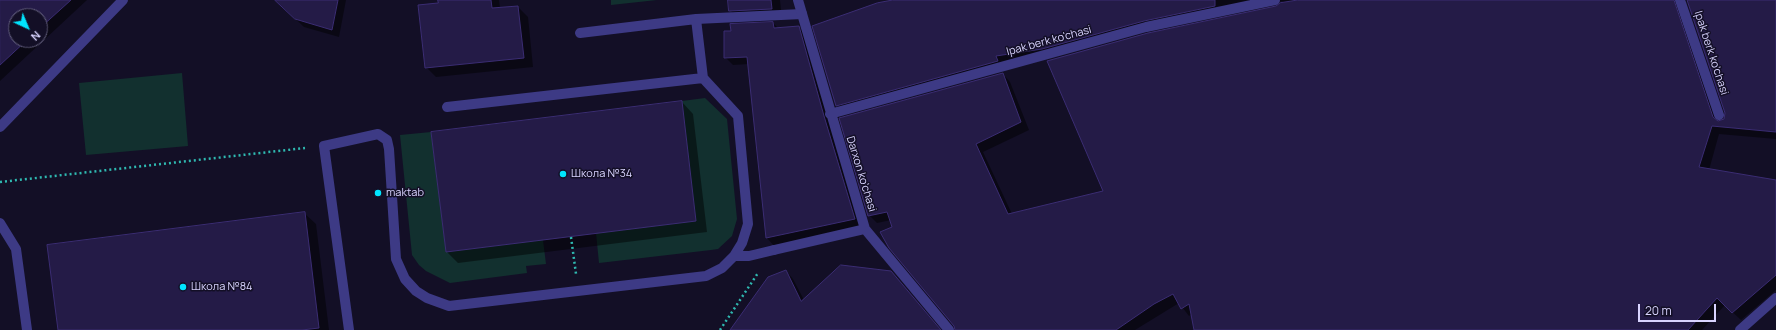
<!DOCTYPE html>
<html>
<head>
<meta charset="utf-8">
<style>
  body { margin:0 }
  #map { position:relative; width:1776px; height:330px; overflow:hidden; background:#130f26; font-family:Manrope,sans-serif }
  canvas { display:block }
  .north { position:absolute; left:8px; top:8px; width:40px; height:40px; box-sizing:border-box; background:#130f26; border:1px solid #625e7d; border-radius:50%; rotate:136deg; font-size:11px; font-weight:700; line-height:16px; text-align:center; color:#d9d4ff }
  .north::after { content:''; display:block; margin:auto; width:14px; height:18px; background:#00e5ff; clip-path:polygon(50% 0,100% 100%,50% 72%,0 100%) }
  .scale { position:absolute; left:1638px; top:304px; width:78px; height:18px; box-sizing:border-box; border:2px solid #d9d4ff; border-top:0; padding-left:5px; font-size:12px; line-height:14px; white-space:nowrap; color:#d9d4ff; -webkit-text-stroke:3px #130f26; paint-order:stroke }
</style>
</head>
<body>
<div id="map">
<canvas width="1776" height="330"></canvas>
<div class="north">N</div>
<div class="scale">20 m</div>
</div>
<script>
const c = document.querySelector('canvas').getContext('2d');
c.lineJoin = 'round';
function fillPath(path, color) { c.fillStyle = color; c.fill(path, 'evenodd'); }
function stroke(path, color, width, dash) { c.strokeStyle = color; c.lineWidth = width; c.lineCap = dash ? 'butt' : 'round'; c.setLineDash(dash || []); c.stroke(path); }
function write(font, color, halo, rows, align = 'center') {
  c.font = font + ' Manrope,sans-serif'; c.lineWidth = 3; c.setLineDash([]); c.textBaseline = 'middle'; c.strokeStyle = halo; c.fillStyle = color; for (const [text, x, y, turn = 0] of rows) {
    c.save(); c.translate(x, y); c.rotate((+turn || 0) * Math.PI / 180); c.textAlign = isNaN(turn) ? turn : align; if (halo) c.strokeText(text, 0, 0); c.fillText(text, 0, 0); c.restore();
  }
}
fillPath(new Path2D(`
  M 611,0 L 657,0 L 611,5 Z
  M 182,73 L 188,146 L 86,155 L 79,83 Z
  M 705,98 L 727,119 L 737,219 L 732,236 L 718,249 L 711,250 L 599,263 L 596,233 L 696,221 L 682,101 Z
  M 431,132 L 446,252 L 543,240 L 546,264 L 526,266 L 527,273 L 450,283 L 426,271 L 419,265 L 412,255 L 400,135 Z`), '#12302f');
fillPath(new Path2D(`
  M 0,0 L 87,0 L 0,81 ZM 16,16 L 40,16 L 40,40 L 16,40 Z
  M 276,0 L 346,0 L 339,37 L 304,27 Z
  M 439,0 L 499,0 L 500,8 L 518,7 L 528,17 L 533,67 L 436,77 L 426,67 Z
  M 729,0 L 780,0 L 782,19 L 740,21 L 730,10 Z
  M 897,0 L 1776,0 L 1776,139 L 1719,134 L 1709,170 L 1776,181 L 1776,290 L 1741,320 L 1725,305 L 1702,330 L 1195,330 L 1192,314 L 1189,316 L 1179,303 L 1135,330 L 956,330 L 893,227 L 891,220 L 877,223 L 869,215 L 1003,74 L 1010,82 L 1029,130 L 983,152 L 1012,214 L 1105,191 L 1283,1 L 1153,28 L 844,113 L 837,105 ZM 1686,1 L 1688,1 L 1726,113 L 1725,120 L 1719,122 L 1681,11 Z
  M 773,23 L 779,29 L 799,27 L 806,35 L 862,226 L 774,246 L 767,238 L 749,64 L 733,65 L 725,57 L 732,32 Z
  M 682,102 L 693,114 L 707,232 L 458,263 L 447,252 Z
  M 304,213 L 316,224 L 329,330 L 59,330 Z
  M 786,271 L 793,279 L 804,300 L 891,272 L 941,330 L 732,330 Z`), '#0007');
const building = new Path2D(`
  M 0,0 L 71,0 L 40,28 L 40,16 L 16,16 L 16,40 L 27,40 L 0,65 Z
  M 275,0 L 338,0 L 332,30 L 295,19 Z
  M 438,0 L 491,0 L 492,8 L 518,6 L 524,58 L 425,68 L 418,5 L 438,3 Z
  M 728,0 L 771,0 L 772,9 L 729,11 Z
  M 893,0 L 1215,0 L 1215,6 L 1144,21 L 1042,49 L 996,56 L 998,61 L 836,106 L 812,26 L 877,3 Z
  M 1298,0 L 1674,0 L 1713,117 L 1718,121 L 1724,119 L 1725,113 L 1687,0 L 1776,0 L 1776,132 L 1712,126 L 1699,167 L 1776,180 L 1776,275 L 1732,313 L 1717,298 L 1688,330 L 1194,330 L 1189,304 L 1181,309 L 1173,294 L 1154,304 L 1116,330 L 955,330 L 954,326 L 889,248 L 880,232 L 892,227 L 887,212 L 868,216 L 839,118 L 1003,73 L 1021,122 L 976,144 L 1008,214 L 1103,191 L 1047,61 L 1148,33 L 1276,6 L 1280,3 Z
  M 773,22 L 774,28 L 799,26 L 824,116 L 855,219 L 766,238 L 747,57 L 724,58 L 724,31 L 731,31 L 730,24 Z
  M 682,101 L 696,221 L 446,252 L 431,132 Z
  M 305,212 L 319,328 L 302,330 L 58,330 L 47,245 Z
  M 841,265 L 891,271 L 941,330 L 730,330 L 768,277 L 786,270 L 801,301 Z`);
fillPath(building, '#241b47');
stroke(building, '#3b2d73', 1);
stroke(new Path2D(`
  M 0,182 L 305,148
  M 571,237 L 576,274
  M 720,330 L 758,273`), '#2fb8b0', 2.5, [2, 3]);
stroke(new Path2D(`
  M 580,33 L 696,19
  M 447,107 L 703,78
  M 0,127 L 123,0
  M 0,223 L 16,249 L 27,330
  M 734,256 L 749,256 L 774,250
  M 349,330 L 324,146 L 378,134 L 387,140 L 389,149 L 396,259 L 405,279 L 416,291 L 427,298 L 449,306 L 706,276 L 722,268 L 734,256 L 742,243 L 748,224 L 738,116 L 703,78 L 696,19 L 802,14
  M 1740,330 L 1776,298`), '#3d3a85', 10);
stroke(new Path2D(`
  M 798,0 L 865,229 L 949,330
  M 1680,0 L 1719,115
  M 830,114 L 1146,27 L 1275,0
  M 774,250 L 865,229`), '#3d3a85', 10);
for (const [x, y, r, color] of [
  [563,174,4,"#00e5ff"],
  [378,193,4,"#00e5ff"],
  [183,287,4,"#00e5ff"]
]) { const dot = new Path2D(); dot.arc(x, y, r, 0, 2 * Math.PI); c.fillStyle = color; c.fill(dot); stroke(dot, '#130f26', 1.5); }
write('11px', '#d9d4ff', '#130f26', [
  ["Ipak berk ko'chasi",1049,41,-15],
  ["Ipak berk ko'chasi",1711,53,72],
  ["Darxon ko'chasi",861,174,73]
]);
write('11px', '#d9d4ff', '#130f26', [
  ["Школа №34",571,174],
  ["maktab",386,193],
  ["Школа №84",191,287]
], 'left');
</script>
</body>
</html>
